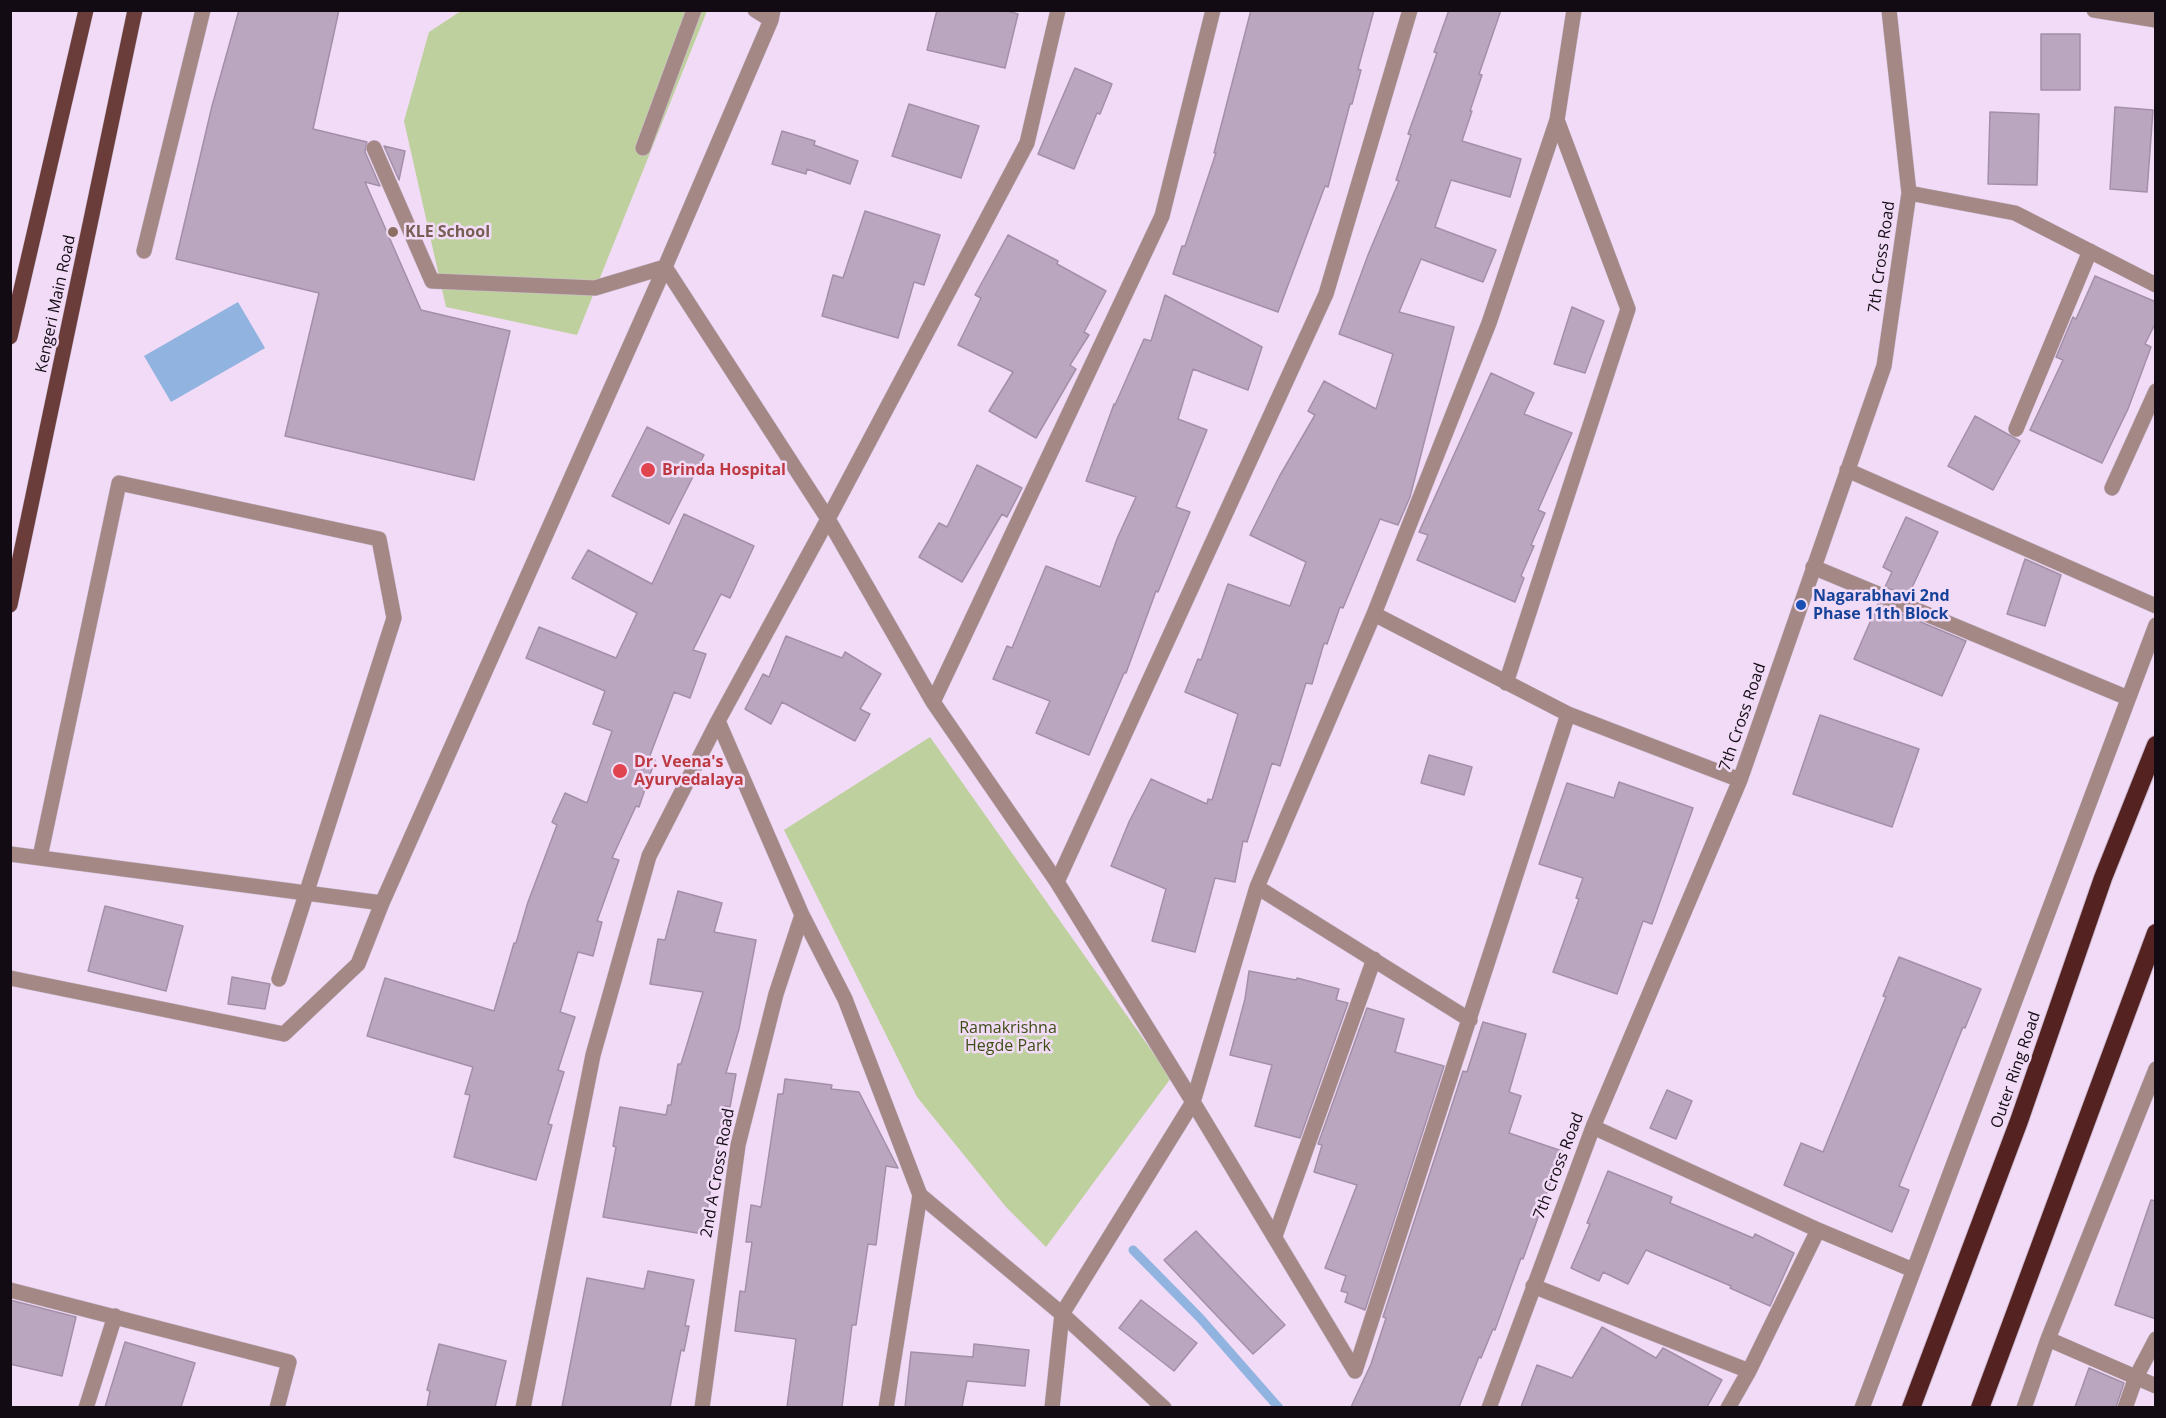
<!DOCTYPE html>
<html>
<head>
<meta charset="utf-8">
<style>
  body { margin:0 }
  #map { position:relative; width:2166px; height:1418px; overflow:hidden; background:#f1dbf6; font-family:"Open Sans",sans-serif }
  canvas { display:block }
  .frame { position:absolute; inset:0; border:12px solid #120b13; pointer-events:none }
</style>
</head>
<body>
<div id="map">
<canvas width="2166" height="1418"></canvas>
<div class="frame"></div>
</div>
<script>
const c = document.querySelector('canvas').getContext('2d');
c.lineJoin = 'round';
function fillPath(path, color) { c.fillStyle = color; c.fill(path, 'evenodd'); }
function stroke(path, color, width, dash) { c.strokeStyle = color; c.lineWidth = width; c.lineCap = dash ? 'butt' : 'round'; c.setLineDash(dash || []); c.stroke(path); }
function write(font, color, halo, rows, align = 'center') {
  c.font = font + ' "Open Sans",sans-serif'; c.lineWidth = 5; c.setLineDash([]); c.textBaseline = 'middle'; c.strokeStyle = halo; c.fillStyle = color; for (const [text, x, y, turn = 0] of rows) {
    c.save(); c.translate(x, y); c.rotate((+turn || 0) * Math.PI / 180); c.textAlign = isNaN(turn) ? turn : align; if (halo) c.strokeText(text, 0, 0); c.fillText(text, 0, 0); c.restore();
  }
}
fillPath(new Path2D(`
  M 461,11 L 707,11 L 577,335 L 446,307 L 404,121 L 429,32 Z
  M 930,737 L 1171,1078 L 1046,1247 L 1006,1207 L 917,1097 L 784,830 Z`), '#bed09d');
fillPath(new Path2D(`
  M 238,302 L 265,348 L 171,402 L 144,356 Z`), '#91b3e0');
stroke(new Path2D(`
  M 1133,1250 L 1200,1318 L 1279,1408`), '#91b3e0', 9);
const building = new Path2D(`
  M 239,10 L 339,10 L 313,129 L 367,142 L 365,152 L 380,186 L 365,182 L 421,310 L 510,331 L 474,480 L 285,436 L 319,293 L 176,259 L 212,106 Z
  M 937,10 L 1004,10 L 1018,14 L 1005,68 L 927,50 Z
  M 1251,10 L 1374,10 L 1358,69 L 1361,70 L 1352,104 L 1350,104 L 1328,187 L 1325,186 L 1278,312 L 1173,274 L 1182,246 L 1185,246 L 1216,153 L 1214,153 Z
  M 1449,10 L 1501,10 L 1479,74 L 1482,75 L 1470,111 L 1472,111 L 1462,141 L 1521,159 L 1510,197 L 1451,180 L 1435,227 L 1496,250 L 1483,282 L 1421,259 L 1399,312 L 1454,327 L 1410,497 L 1398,525 L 1380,519 L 1343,608 L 1340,607 L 1327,644 L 1324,643 L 1312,684 L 1306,683 L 1280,766 L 1272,763 L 1247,842 L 1243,841 L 1235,882 L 1215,878 L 1195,952 L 1152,941 L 1166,889 L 1111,866 L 1129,822 L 1151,779 L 1207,804 L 1208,799 L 1212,800 L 1238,714 L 1185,692 L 1198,659 L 1201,660 L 1228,584 L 1290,606 L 1306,562 L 1250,535 L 1279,477 L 1315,415 L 1308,411 L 1324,381 L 1376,409 L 1393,354 L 1339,334 L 1368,255 L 1399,181 L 1396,180 L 1411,135 L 1408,134 L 1437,53 L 1434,52 Z
  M 2041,34 L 2080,34 L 2080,90 L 2041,90 Z
  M 1075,68 L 1112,84 L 1100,114 L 1097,113 L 1074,169 L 1038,154 Z
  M 909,104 L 979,126 L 961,178 L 892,156 Z
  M 2115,107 L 2153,110 L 2147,192 L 2110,189 Z
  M 1990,112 L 2039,114 L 2037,185 L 1988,184 Z
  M 782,131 L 815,141 L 814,145 L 858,161 L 850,184 L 807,169 L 806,174 L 772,164 Z
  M 384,146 L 405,151 L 399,180 Z
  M 865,211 L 940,235 L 924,285 L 914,282 L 898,338 L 822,316 L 833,275 L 843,278 Z
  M 1008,235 L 1058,261 L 1057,264 L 1106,291 L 1084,332 L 1089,335 L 1070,365 L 1076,369 L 1036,438 L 989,411 L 1013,372 L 958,345 L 981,298 L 975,295 Z
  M 2095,276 L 2156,302 L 2156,322 L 2145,344 L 2151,347 L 2128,409 L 2102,463 L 2030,430 L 2063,360 L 2056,357 L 2073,317 L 2076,319 Z
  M 1165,295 L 1262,347 L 1248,390 L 1193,369 L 1178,419 L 1207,430 L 1176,507 L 1190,512 L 1158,592 L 1156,591 L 1126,673 L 1124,673 L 1089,755 L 1036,733 L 1050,701 L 993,679 L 1007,646 L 1012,648 L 1046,566 L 1100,587 L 1117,539 L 1136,497 L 1086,481 L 1114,404 L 1115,405 L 1144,339 L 1151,341 Z
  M 1572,307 L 1604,321 L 1585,373 L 1554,364 Z
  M 1491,373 L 1534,393 L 1524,414 L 1572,433 L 1538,510 L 1545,513 L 1531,545 L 1534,546 L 1521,576 L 1524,578 L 1515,602 L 1417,560 L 1428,535 L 1419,532 Z
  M 1975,416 L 2020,441 L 1993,490 L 1948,466 Z
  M 647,427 L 704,455 L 669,524 L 612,496 Z
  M 977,465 L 1022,488 L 1007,517 L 1002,514 L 962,582 L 919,557 L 939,523 L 947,527 Z
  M 684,514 L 754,546 L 730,598 L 721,594 L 693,650 L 706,654 L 690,698 L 674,692 L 649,758 L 655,760 L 639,807 L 636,806 L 612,858 L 619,860 L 597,921 L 602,922 L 593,956 L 578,952 L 560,1012 L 575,1017 L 558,1070 L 564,1072 L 548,1124 L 552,1125 L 536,1180 L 454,1157 L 470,1095 L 465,1094 L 473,1067 L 367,1036 L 385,978 L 494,1011 L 514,943 L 516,943 L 528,902 L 557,825 L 552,822 L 565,793 L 587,803 L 612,731 L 593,724 L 605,691 L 526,658 L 539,627 L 616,658 L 637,613 L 572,578 L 588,550 L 652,584 Z
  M 1906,517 L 1938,532 L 1908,596 L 1885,587 L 1892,572 L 1883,567 Z
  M 2025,559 L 2061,575 L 2045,626 L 2007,614 Z
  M 1878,604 L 1966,641 L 1942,696 L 1854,659 Z
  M 786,636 L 842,658 L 845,652 L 881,674 L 860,709 L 870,714 L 855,741 L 782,702 L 771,724 L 745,709 L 763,674 L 769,677 Z
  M 1820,715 L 1919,749 L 1892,827 L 1793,794 Z
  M 1429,755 L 1472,767 L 1464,795 L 1421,783 Z
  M 1619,782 L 1693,808 L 1652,924 L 1643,921 L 1617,994 L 1553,972 L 1579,899 L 1576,898 L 1583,878 L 1539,864 L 1567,783 L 1614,798 Z
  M 678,891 L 722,903 L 714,932 L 756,940 L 739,1029 L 726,1073 L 736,1074 L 730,1107 L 725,1106 L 703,1234 L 603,1217 L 616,1147 L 613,1146 L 620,1107 L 666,1115 L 668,1105 L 671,1105 L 678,1064 L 681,1064 L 703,992 L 650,984 L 658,939 L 665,940 Z
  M 105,906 L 183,926 L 166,991 L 88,971 Z
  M 1899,957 L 1981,989 L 1965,1028 L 1963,1027 L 1899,1186 L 1909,1190 L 1892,1232 L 1784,1185 L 1801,1143 L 1823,1152 L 1886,997 L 1883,996 Z
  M 1249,971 L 1296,980 L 1297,978 L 1339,989 L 1336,1000 L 1348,1003 L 1300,1138 L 1255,1126 L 1272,1065 L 1230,1055 L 1245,999 Z
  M 232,977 L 270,984 L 265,1009 L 228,1004 Z
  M 1367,1008 L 1404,1019 L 1395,1052 L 1444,1066 L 1365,1310 L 1345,1302 L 1348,1293 L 1341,1291 L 1346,1276 L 1325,1268 L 1357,1185 L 1314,1172 L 1322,1145 L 1318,1144 Z
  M 1483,1022 L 1526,1034 L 1509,1092 L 1521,1096 L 1509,1133 L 1562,1151 L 1523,1259 L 1521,1258 L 1495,1330 L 1493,1329 L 1481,1358 L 1479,1357 L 1459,1407 L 1351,1407 L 1371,1364 L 1386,1318 L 1383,1317 L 1463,1071 L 1467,1072 Z
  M 785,1079 L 832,1085 L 831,1089 L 859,1092 L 898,1168 L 886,1166 L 876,1245 L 868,1244 L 856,1325 L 852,1325 L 842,1407 L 787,1407 L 796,1339 L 735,1331 L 740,1291 L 745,1292 L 752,1242 L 746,1242 L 751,1205 L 761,1207 L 778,1094 L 783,1094 Z
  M 1667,1090 L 1692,1101 L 1676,1139 L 1650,1128 Z
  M 1608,1171 L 1672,1197 L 1670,1203 L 1753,1238 L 1755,1234 L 1794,1253 L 1770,1306 L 1730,1288 L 1731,1286 L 1646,1250 L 1628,1284 L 1603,1272 L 1599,1281 L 1571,1268 L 1590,1224 L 1587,1223 Z
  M 2151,1200 L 2156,1201 L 2156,1319 L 2115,1305 Z
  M 1196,1231 L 1285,1325 L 1253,1354 L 1164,1260 Z
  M 648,1271 L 694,1280 L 685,1326 L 689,1326 L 684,1351 L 681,1350 L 670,1407 L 562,1407 L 587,1278 L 644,1289 Z
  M 10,1300 L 76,1317 L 62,1376 L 10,1364 Z
  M 1141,1300 L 1197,1343 L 1174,1371 L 1119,1328 Z
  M 1602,1327 L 1656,1358 L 1663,1348 L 1722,1380 L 1707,1407 L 1521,1407 L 1537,1365 L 1572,1378 Z
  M 125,1342 L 195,1363 L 181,1407 L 105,1407 Z
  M 439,1344 L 506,1361 L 495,1407 L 427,1407 L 430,1391 L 427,1390 Z
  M 974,1344 L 1029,1350 L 1025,1386 L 967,1381 L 962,1407 L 905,1407 L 911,1352 L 973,1357 Z
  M 2089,1368 L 2124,1383 L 2116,1407 L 2075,1407 Z`);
fillPath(building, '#bba6c0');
stroke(building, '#a48fa9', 1.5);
const minor = new Path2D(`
  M 755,10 L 771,20
  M 2094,10 L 2156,20
  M 374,148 L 432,281 L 595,288 L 665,267 L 828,519 L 933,702 L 1057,882 L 1193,1102 L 1355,1371
  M 643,148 L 694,10
  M 1909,193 L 2015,213 L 2156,285
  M 144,251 L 203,10
  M 2016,429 L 2090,251
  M 1847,470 L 2156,606
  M 2112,488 L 2156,391
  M 1813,567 L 2128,698
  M 1374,614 L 1568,714 L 1740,780
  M 1506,683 L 1628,309 L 1557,120
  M 933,702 L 1162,216 L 1213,10
  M 718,721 L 802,915 L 845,999 L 920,1195 L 1062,1314 L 1164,1408
  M 10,854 L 382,903
  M 40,857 L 119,483 L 379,539 L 394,618 L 279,979
  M 1057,882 L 1326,294 L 1410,10
  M 1257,887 L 1470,1020
  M 10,978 L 284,1034 L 358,964 L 382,903 L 665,267 L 771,20 L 773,10
  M 1593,1127 L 1818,1230 L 1913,1270
  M 1275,1236 L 1374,959
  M 1533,1286 L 1749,1371 L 1818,1230
  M 10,1290 L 289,1362 L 277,1408
  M 2048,1339 L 2156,1386
  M 1355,1371 L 1568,714
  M 86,1408 L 115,1316
  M 523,1408 L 593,1055 L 649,856 L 718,721 L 828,519 L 1027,143 L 1058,10
  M 702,1408 L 738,1145 L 776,994 L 802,915
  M 886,1408 L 920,1195
  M 1052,1408 L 1062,1314 L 1193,1102 L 1257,887 L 1374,614 L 1489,323 L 1557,120 L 1574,10
  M 1489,1408 L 1593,1127 L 1740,780 L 1884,366 L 1909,193 L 1889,10
  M 1728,1408 L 1749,1371
  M 1862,1408 L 2156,625
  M 2024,1408 L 2048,1339 L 2156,1069
  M 2125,1408 L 2136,1377 L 2156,1339`);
const major = new Path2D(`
  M 10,337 L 86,10
  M 10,605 L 135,10`);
const highway = new Path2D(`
  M 1911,1408 L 2019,1121 L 2103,878 L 2156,745
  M 1980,1408 L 2156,933`);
stroke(minor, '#cdbad2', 16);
stroke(major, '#cdbad2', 16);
stroke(highway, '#cdbad2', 20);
stroke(minor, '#a38885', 15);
stroke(major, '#6a3d3a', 15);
stroke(highway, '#542220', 18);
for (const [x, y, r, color] of [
  [393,232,6,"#8d6e63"],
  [648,470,8,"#e0444e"],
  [1801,605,6,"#1a4fb4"],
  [620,771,8,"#e0444e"]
]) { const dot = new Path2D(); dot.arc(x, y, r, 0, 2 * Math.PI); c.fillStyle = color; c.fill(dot); stroke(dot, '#f1dbf6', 2); }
write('bold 16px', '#785e54', '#f1dbf6', [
  ["KLE School",405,232]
], 'left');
write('16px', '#120b13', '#f1dbf6', [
  ["7th Cross Road",1882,257,-82],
  ["Kengeri Main Road",56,304,-78],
  ["7th Cross Road",1743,717,-71],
  ["Outer Ring Road",2016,1070,-71],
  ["7th Cross Road",1559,1166,-69],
  ["2nd A Cross Road",718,1173,-80]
]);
write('bold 16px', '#be3a42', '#f1dbf6', [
  ["Brinda Hospital",662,470],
  ["Dr. Veena's",634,762],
  ["Ayurvedalaya",634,780]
], 'left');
write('bold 16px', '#164399', '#f1dbf6', [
  ["Nagarabhavi 2nd",1813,596],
  ["Phase 11th Block",1813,614]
], 'left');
write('16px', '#3e4e14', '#f1dbf6', [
  ["Ramakrishna",1008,1028],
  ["Hegde Park",1008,1046]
]);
</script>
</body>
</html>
